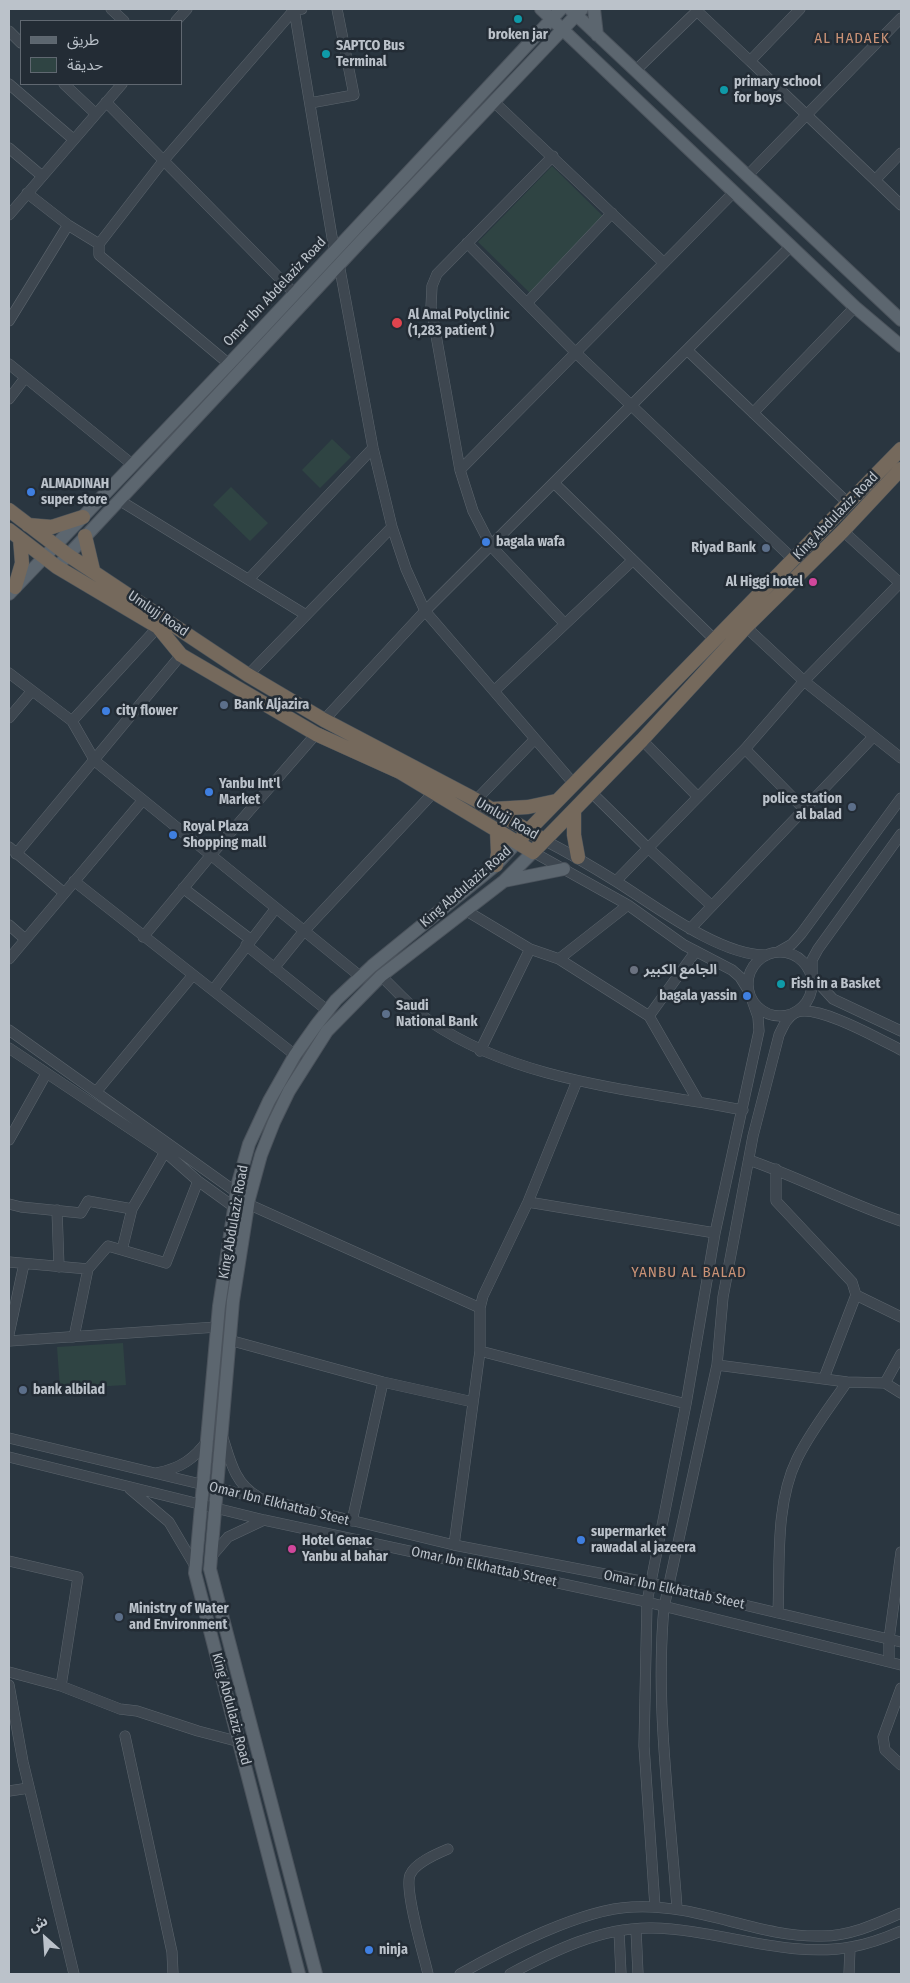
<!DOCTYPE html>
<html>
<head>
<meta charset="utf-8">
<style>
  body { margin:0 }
  #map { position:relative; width:910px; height:1983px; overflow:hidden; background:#2a3640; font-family:"Fira Sans Condensed","Noto Sans Arabic",sans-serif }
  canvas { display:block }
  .frame { position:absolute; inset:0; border:10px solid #bbc2ca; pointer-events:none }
  .legend { position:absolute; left:20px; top:20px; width:162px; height:65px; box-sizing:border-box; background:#232c35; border:1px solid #606871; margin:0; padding:6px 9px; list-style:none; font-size:15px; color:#bbc2ca }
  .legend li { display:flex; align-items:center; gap:10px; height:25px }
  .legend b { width:25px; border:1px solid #606871 }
  .north { position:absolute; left:20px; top:1913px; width:50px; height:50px; -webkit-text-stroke:4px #232c35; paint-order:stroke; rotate:334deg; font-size:14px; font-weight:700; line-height:20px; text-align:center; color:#bbc2ca }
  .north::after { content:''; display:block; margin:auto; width:18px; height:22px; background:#bbc2ca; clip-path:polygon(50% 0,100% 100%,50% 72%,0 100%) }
</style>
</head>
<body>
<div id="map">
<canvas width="910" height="1983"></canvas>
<div class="frame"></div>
<ul class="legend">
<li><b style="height:6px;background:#5c666f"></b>طريق</li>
<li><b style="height:14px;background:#2f4443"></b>حديقة</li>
</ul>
<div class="north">ش</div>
</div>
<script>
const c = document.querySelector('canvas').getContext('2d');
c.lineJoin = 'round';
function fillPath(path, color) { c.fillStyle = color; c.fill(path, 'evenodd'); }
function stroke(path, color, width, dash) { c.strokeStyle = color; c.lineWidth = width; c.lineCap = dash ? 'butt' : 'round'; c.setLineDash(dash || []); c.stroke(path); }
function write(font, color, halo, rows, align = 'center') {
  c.font = font + ' "Fira Sans Condensed","Noto Sans Arabic",sans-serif'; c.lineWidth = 5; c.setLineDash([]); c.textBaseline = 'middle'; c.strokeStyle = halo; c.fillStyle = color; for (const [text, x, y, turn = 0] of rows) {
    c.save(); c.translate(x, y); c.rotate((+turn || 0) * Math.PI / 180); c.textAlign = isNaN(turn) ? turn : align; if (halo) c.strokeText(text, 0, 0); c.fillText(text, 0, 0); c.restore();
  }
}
fillPath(new Path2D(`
  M 552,166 L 603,216 L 530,293 L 478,242 Z
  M 332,439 L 351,457 L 320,488 L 302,470 Z
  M 231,487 L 268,523 L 250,541 L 213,505 Z
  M 123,1343 L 126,1385 L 60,1389 L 57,1347 Z`), '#2f4443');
const minor = new Path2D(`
  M 111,9 L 124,21
  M 294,9 L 334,249
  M 176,21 L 187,9
  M 9,31 L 21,43
  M 750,61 L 875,180
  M 635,71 L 697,11 L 750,61 L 800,9
  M 9,84 L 73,139
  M 64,84 L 96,114
  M 106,102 L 294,293
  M 494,102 L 664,263
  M 310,103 L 354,95 L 337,9
  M 9,148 L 42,176
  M 901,153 L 875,180 L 901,205
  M 553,156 L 437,274 L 432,286 L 431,307 L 460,470 L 473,511 L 491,546 L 565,624
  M 747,176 L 901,18
  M 27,193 L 68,225 L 99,244
  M 9,215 L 122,84
  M 467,243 L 576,353 L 794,560
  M 339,264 L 373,448 L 392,527 L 406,569 L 425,611 L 574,784
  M 527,303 L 612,213
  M 9,321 L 68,225
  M 687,350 L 849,504
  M 9,364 L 133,465
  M 229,364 L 99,255 L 99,244 L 164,160 L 294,10 L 302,9
  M 9,399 L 25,378
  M 753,413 L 855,307
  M 460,470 L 734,192
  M 554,483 L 716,641
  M 119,500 L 306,615
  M 843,531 L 901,584
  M 249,579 L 373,448
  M 746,627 L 804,681 L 901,758
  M 9,673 L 72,721 L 95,761 L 361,977
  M 248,675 L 392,527
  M 494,691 L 633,560
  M 9,718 L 31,692
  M 324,720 L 425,611 L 791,246
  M 72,721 L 158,627
  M 642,740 L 698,797
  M 745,749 L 803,808
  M 592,793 L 648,848 L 712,906
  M 476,800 L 535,739
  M 901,834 L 818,949 L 812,960 L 812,976 L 833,999 L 901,1031
  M 544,840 C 569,853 593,867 617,882 C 655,906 722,957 767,955
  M 9,847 L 63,892
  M 533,852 L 628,905 L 684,945 L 732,970 L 740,977 L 748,990
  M 16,854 L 181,655
  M 74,881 L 295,1055
  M 616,881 L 745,749 L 804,681 L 901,582
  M 183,888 L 250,939
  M 465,910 L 530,949
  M 9,925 L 25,939
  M 690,929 L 873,737
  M 143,937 L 211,855 L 316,734
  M 246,945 L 328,1011
  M 696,951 L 649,1016 L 698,1101
  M 778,952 L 792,944 L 801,934 L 901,798
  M748 984a32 32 0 1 1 64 0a32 32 0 1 1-64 0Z
  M 9,959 L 143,800
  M 559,959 L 649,1016
  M 274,968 L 304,931 L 434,792
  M 381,976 C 397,991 413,1010 431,1022 C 523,1084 637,1089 743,1110
  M 213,990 L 276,908
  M 9,1030 L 236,1192
  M 9,1048 L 165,1152 L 198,1181 L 234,1207
  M 480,1051 L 530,949 L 559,959 L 628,905
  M 96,1092 L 193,975
  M 9,1140 L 46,1074
  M 165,1152 L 132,1209 L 122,1250 L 166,1263 L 198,1181
  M 749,1160 C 801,1178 849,1204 901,1221
  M 776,1169 L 776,1201 L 852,1282 L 856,1295 L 824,1378
  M 528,1202 L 715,1233
  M 9,1204 L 21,1207 L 81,1213 L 88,1201 L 132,1209
  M 248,1204 L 480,1308
  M 57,1210 L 59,1267
  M 9,1262 L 88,1269
  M 856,1295 L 901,1317
  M 9,1334 L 24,1264
  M 74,1337 L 88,1269 L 108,1246 L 122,1250
  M 229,1340 L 383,1382 L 473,1402
  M 9,1341 L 217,1327
  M 480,1351 L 686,1404
  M 717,1365 L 847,1382 L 885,1383 L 901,1393
  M 885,1383 L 901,1354
  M 9,1438 L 454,1545 L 651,1583 L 901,1642
  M 223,1438 C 230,1460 235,1484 257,1496
  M 9,1457 L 264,1520 L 647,1602 L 901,1665
  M 157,1473 C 181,1468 194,1459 208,1440
  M 130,1489 L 169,1522 L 195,1566
  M 352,1521 L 383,1382
  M 454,1545 L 480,1351 L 480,1308 L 483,1296 L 528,1202 L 577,1081
  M 211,1557 L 228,1537 L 264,1520
  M 9,1561 L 78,1577 L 61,1686
  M 778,1613 C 780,1564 775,1504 797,1459 C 810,1432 830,1407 847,1382
  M 889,1661 L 889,1639 L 901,1552
  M 9,1672 L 61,1686 L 120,1709 L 137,1711 L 198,1731 L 240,1742
  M 9,1685 L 23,1762 L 74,1974
  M 901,1688 L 883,1737 L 885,1750 L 901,1765
  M 125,1736 L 172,1952 L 173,1974
  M 9,1791 L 29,1788
  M 655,1907 L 644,1746 L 647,1602 L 686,1404 L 715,1233 L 759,1031 L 758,1017 L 752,1000
  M 677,1908 C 670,1808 655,1707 664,1607 L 717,1365 L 723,1297 L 753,1136 L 779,1035 C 783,1027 786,1018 795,1013 C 815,1002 881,1040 901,1050
  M 636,1929 L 638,1974
  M 619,1931 L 621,1974
  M 428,1974 C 424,1956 404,1890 410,1875 C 415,1863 436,1854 448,1849
  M 460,1974 C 504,1949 582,1909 632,1907 C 699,1903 758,1938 822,1936 C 850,1936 876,1924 901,1913
  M 510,1974 C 553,1951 601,1927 652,1928 C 717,1929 787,1959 851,1947 C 869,1944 885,1938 901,1931
  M 849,1974 L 850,1948`);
const major = new Path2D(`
  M 541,9 L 855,307 L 901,346
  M 594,9 L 597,35
  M 571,10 L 901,320
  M 57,567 L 364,238 L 582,9
  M 9,594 L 229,364 L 561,9
  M 504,881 L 564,869
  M 299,1974 L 195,1573 L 219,1306 L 238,1183 L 249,1144 L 269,1101 L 295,1055 L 317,1024 L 336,1000 L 372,966 L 496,865 L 517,842
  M 316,1974 L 210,1569 L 233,1301 L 249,1199 L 261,1155 L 274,1122 L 289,1091 L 327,1031 L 381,976 L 504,881 L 533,852`);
const highway = new Path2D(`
  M 9,510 L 68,555 L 248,675 L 324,720 L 476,800 L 544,840
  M 28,525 L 52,527 L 83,517
  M 9,530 L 57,567 L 158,627 L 181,655 L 316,734 L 400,772 L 533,852 L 642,740 L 746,627 L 843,531 L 901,469
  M 85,536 L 93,570
  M 15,587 L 22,563 L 20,539
  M 493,809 L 528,807 L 556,801
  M 574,810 L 574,835 L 578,857
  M 523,836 L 901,449
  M 496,865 L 498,853 L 497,831`);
stroke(minor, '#5c656d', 11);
stroke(major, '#4b535c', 14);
stroke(highway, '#49525a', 15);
stroke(minor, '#3e4750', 10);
stroke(major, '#5c666f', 12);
stroke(highway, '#75695c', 14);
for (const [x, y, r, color] of [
  [518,19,5,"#0f9aa8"],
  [326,54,5,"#0f9aa8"],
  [724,90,5,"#0f9aa8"],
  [397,323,6,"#e0444e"],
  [31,492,5,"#3f7fe0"],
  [486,542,5,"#3f7fe0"],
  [766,548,5,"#5c6f8a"],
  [813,582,5,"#d1479c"],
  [224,705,5,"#5c6f8a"],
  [106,711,5,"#3f7fe0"],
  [209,792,5,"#3f7fe0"],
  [852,807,5,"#5c6f8a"],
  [173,835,5,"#3f7fe0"],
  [634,970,5,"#6b7280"],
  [781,984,5,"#0f9aa8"],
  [747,996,5,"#3f7fe0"],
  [386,1014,5,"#5c6f8a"],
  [23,1390,5,"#5c6f8a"],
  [581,1540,5,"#3f7fe0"],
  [292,1549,5,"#d1479c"],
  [119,1617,5,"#5c6f8a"],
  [369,1950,5,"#3f7fe0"]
]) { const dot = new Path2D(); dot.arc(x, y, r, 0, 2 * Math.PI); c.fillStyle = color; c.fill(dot); stroke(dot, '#232c35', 2); }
write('bold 14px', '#bbc2ca', '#232c35', [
  ["broken jar",518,35,"center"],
  ["SAPTCO Bus",336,46],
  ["Terminal",336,62],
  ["primary school",734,82],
  ["for boys",734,98],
  ["Al Amal Polyclinic",408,315],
  ["(1,283 patient )",408,331],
  ["ALMADINAH",41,484],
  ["super store",41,500],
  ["bagala wafa",496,542],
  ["Riyad Bank",756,548,"right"],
  ["Al Higgi hotel",803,582,"right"],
  ["Bank Aljazira",234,705],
  ["city flower",116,711],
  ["Yanbu Int'l",219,784],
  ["Market",219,800],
  ["police station",842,799,"right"],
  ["al balad",842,815,"right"],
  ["Royal Plaza",183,827],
  ["Shopping mall",183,843],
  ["الجامع الكبير",644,970],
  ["Fish in a Basket",791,984],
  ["bagala yassin",737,996,"right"],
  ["Saudi",396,1006],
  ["National Bank",396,1022],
  ["bank albilad",33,1390],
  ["supermarket",591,1532],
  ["rawadal al jazeera",591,1548],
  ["Hotel Genac",302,1541],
  ["Yanbu al bahar",302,1557],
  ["Ministry of Water",129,1609],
  ["and Environment",129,1625],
  ["ninja",379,1950]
], 'left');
write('14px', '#bbc2ca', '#232c35', [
  ["Omar Ibn Abdelaziz Road",275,292,-47],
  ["King Abdulaziz Road",836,516,-46],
  ["Umlujj Road",158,614,34],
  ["Umlujj Road",507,819,30],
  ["King Abdulaziz Road",466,887,-41],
  ["King Abdulaziz Road",234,1222,-80],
  ["Omar Ibn Elkhattab Steet",279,1504,14],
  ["Omar Ibn Elkhattab Street",484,1567,12],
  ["Omar Ibn Elkhattab Steet",674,1590,12],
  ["King Abdulaziz Road",231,1709,75]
]);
c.letterSpacing = '1px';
write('15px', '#ca9276', '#232c35', [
  ["AL HADAEK",852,39],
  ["YANBU AL BALAD",689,1273]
]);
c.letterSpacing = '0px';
</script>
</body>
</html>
